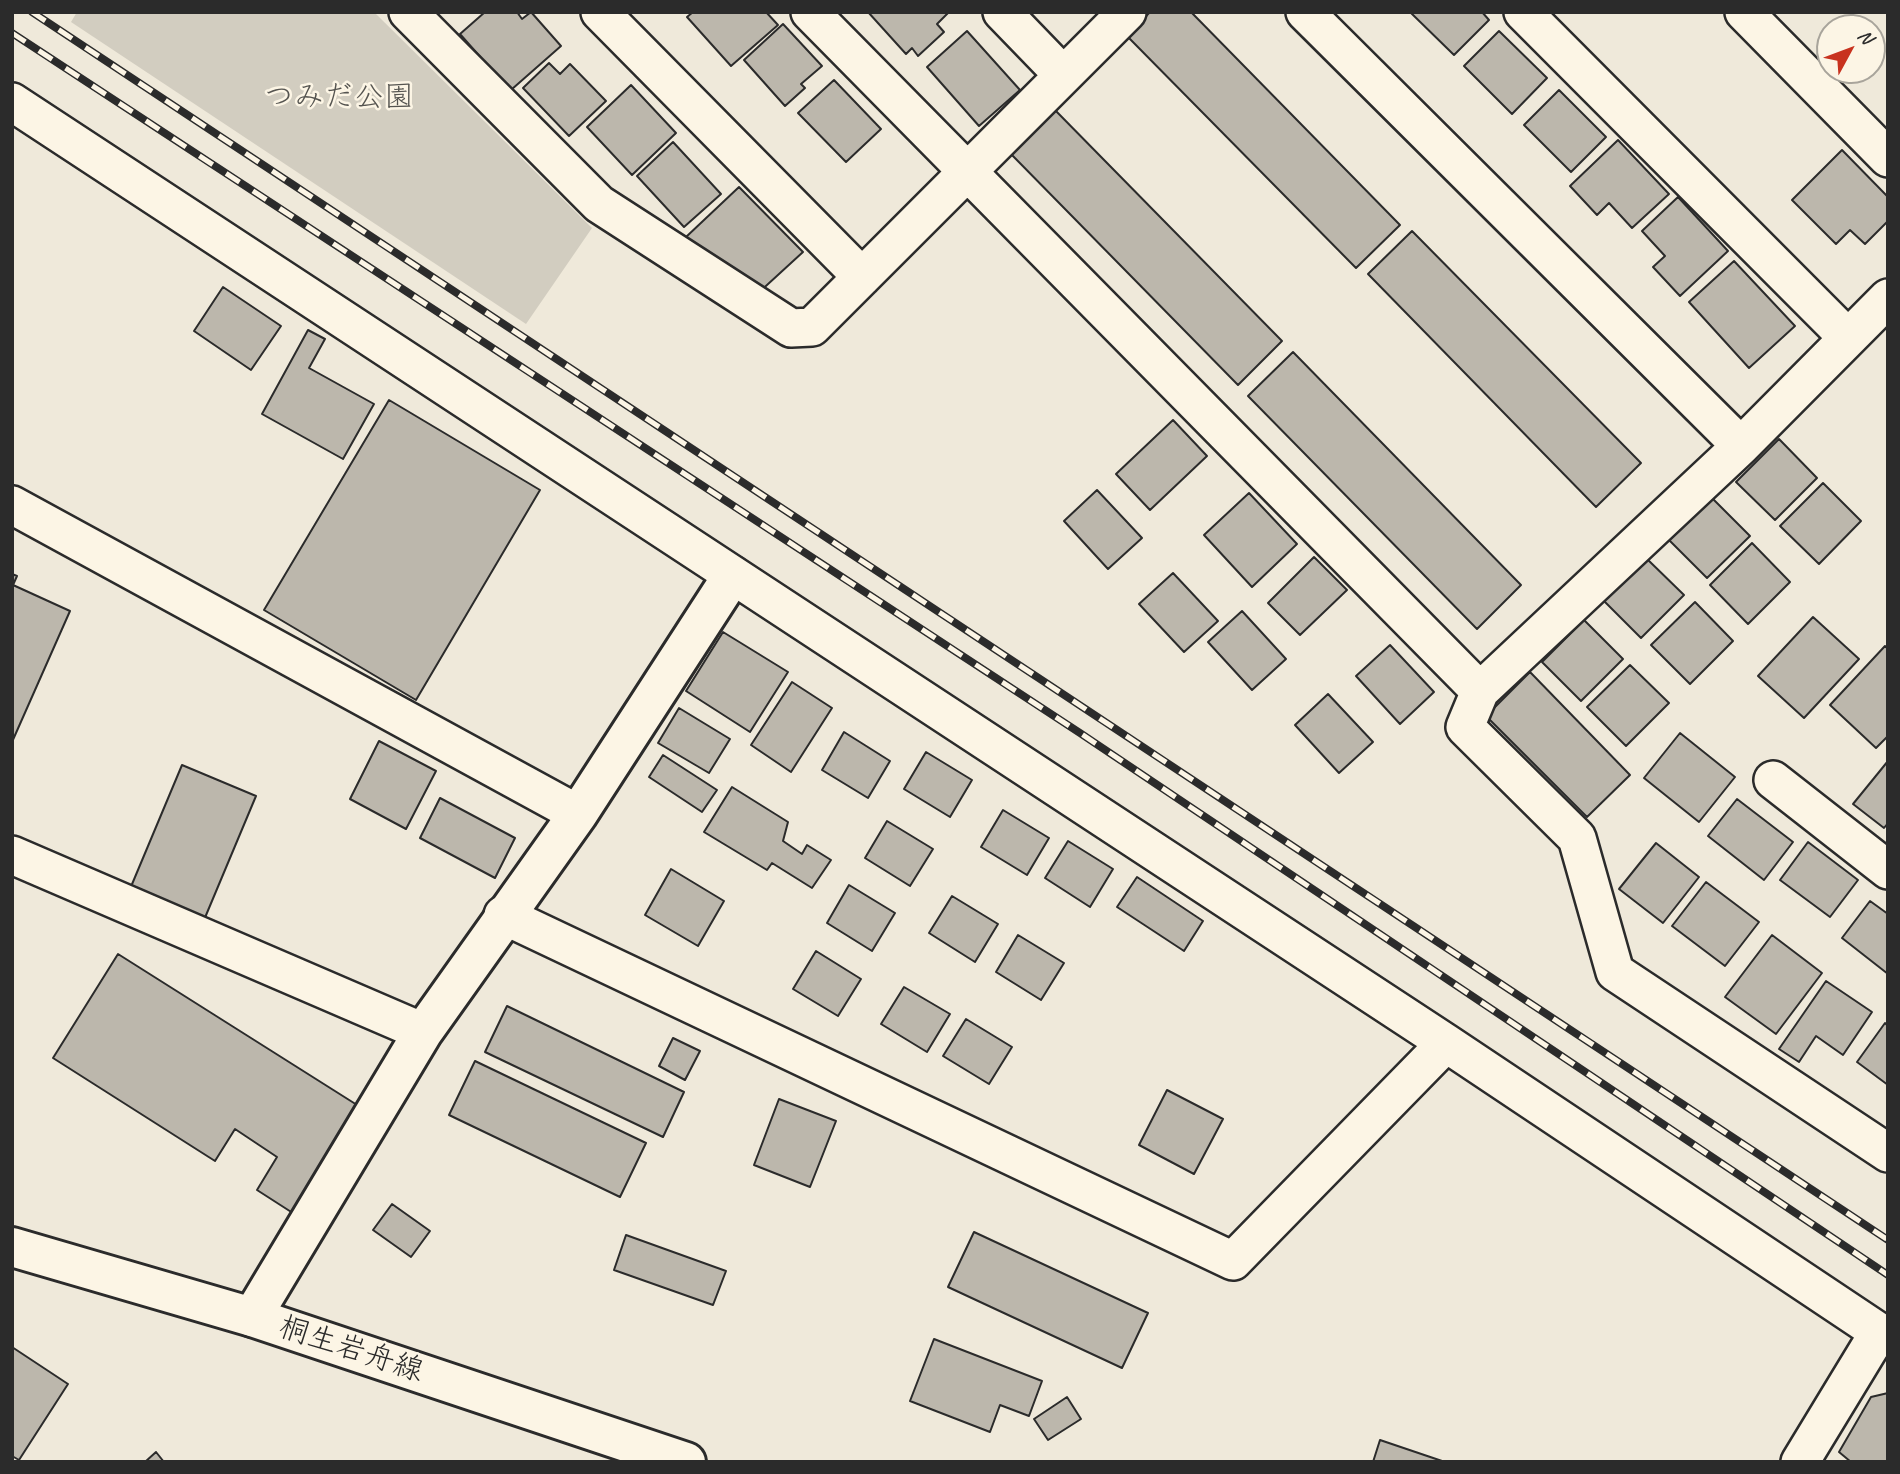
<!DOCTYPE html>
<html>
<head>
<meta charset="utf-8">
<style>
  body { margin:0 }
  #map { position:relative; width:1900px; height:1474px; overflow:hidden; background:#efe9da; font-family:Caveat,sans-serif }
  canvas { display:block }
  .frame { position:absolute; inset:0; border:14px solid #2b2b2b; pointer-events:none }
  .north { position:absolute; left:1816px; top:14px; width:70px; height:70px; box-sizing:border-box; background:#fcf5e5; border:2px solid #a8a49b; border-radius:50%; rotate:49deg; font-size:19px; font-weight:700; line-height:28px; text-align:center; color:#2b2b2b }
  .north::after { content:''; display:block; margin:auto; width:24px; height:32px; background:#c8321e; clip-path:polygon(50% 0,100% 100%,50% 72%,0 100%) }
</style>
</head>
<body>
<div id="map">
<canvas width="1900" height="1474"></canvas>
<div class="frame"></div>
<div class="north">N</div>
</div>
<script>
const c = document.querySelector('canvas').getContext('2d');
c.lineJoin = 'round';
function fillPath(path, color) { c.fillStyle = color; c.fill(path, 'evenodd'); }
function stroke(path, color, width, dash) { c.strokeStyle = color; c.lineWidth = width; c.lineCap = dash ? 'butt' : 'round'; c.setLineDash(dash || []); c.stroke(path); }
function write(font, color, halo, rows, align = 'center') {
  c.font = font + ' Caveat,"Klee One",sans-serif'; c.lineWidth = 5; c.setLineDash([]); c.textBaseline = 'middle'; c.strokeStyle = halo; c.fillStyle = color; for (const [text, x, y, turn = 0] of rows) {
    c.save(); c.translate(x, y); c.rotate((+turn || 0) * Math.PI / 180); c.textAlign = isNaN(turn) ? turn : align; if (halo) c.strokeText(text, 0, 0); c.fillText(text, 0, 0); c.restore();
  }
}
fillPath(new Path2D(`
  M 77,12 L 374,12 L 592,228 L 526,324 L 71,22 Z`), '#d2cdc0');
const building = new Path2D(`
  M 485,12 L 517,12 L 522,19 L 531,12 L 561,46 L 503,97 L 481,71 L 488,66 L 460,34 Z
  M 693,12 L 766,12 L 778,25 L 731,66 L 687,17 Z
  M 868,12 L 949,12 L 937,24 L 944,32 L 918,56 L 912,48 L 906,54 Z
  M 1150,12 L 1191,12 L 1400,225 L 1356,268 L 1127,36 Z
  M 1410,12 L 1482,12 L 1489,20 L 1454,55 Z
  M 783,24 L 822,66 L 801,84 L 805,88 L 785,106 L 744,60 Z
  M 967,31 L 1020,90 L 979,126 L 927,67 Z
  M 1499,31 L 1547,78 L 1512,114 L 1464,66 Z
  M 549,63 L 560,74 L 570,64 L 606,101 L 569,136 L 523,88 Z
  M 834,80 L 881,129 L 846,162 L 798,113 Z
  M 631,85 L 676,133 L 632,175 L 587,127 Z
  M 1559,90 L 1606,137 L 1571,172 L 1524,125 Z
  M 1053,108 L 1282,341 L 1238,385 L 1009,152 Z
  M 1618,140 L 1669,194 L 1632,228 L 1609,203 L 1597,215 L 1570,186 Z
  M 673,142 L 721,194 L 684,227 L 637,176 Z
  M 1842,150 L 1888,197 L 1888,221 L 1865,244 L 1850,230 L 1836,244 L 1792,200 Z
  M 739,187 L 803,252 L 755,296 L 700,253 L 686,237 Z
  M 1678,197 L 1728,251 L 1680,296 L 1653,267 L 1665,256 L 1642,231 Z
  M 1412,231 L 1641,463 L 1596,507 L 1368,274 Z
  M 1734,261 L 1795,326 L 1749,368 L 1689,302 Z
  M 223,287 L 281,326 L 251,370 L 194,331 Z
  M 308,330 L 325,339 L 309,368 L 374,404 L 343,459 L 262,414 Z
  M 1293,352 L 1521,585 L 1477,629 L 1248,396 Z
  M 389,400 L 540,490 L 416,700 L 264,610 Z
  M 1173,420 L 1207,456 L 1150,510 L 1116,474 Z
  M 1779,439 L 1817,478 L 1775,520 L 1736,482 Z
  M 1823,483 L 1861,521 L 1819,564 L 1780,526 Z
  M 1097,490 L 1142,538 L 1108,569 L 1064,521 Z
  M 1249,493 L 1297,544 L 1252,587 L 1204,535 Z
  M 1711,497 L 1750,536 L 1707,578 L 1669,540 Z
  M 1752,543 L 1790,582 L 1748,624 L 1710,585 Z
  M 1314,557 L 1347,590 L 1300,635 L 1268,603 Z
  M 1645,557 L 1684,595 L 1641,638 L 1602,599 Z
  M 1173,573 L 1218,621 L 1184,652 L 1139,604 Z
  M 12,574 L 17,576 L 13,585 L 70,611 L 12,742 Z
  M 1695,602 L 1733,641 L 1690,684 L 1651,645 Z
  M 1242,611 L 1286,659 L 1252,690 L 1208,642 Z
  M 1813,617 L 1859,659 L 1804,718 L 1758,676 Z
  M 1584,620 L 1623,659 L 1581,701 L 1542,662 Z
  M 723,632 L 788,672 L 750,732 L 686,691 Z
  M 1390,645 L 1434,692 L 1400,724 L 1356,676 Z
  M 1885,646 L 1888,649 L 1888,736 L 1876,748 L 1830,705 Z
  M 1630,665 L 1669,703 L 1626,746 L 1587,707 Z
  M 1530,672 L 1630,775 L 1587,817 L 1486,716 Z
  M 792,682 L 832,708 L 791,772 L 751,745 Z
  M 1328,694 L 1373,742 L 1339,773 L 1295,725 Z
  M 679,708 L 730,739 L 709,773 L 658,743 Z
  M 844,732 L 890,761 L 868,798 L 822,770 Z
  M 1680,733 L 1735,777 L 1699,822 L 1644,778 Z
  M 379,741 L 436,771 L 406,829 L 350,799 Z
  M 926,752 L 972,780 L 950,817 L 904,789 Z
  M 663,755 L 717,790 L 702,812 L 649,777 Z
  M 1888,761 L 1888,823 L 1884,828 L 1853,804 Z
  M 182,765 L 256,796 L 204,920 L 130,889 Z
  M 732,787 L 788,822 L 783,841 L 802,854 L 807,845 L 831,860 L 812,888 L 772,863 L 767,870 L 704,832 Z
  M 440,798 L 515,838 L 495,878 L 420,838 Z
  M 1737,799 L 1793,842 L 1764,880 L 1708,836 Z
  M 1003,810 L 1049,838 L 1027,875 L 981,847 Z
  M 887,821 L 933,849 L 910,886 L 865,858 Z
  M 1068,841 L 1113,869 L 1090,907 L 1045,878 Z
  M 1808,842 L 1858,880 L 1830,917 L 1780,880 Z
  M 1656,843 L 1699,877 L 1663,923 L 1619,889 Z
  M 671,869 L 724,901 L 698,946 L 645,915 Z
  M 1137,877 L 1203,921 L 1184,951 L 1117,907 Z
  M 1706,882 L 1759,922 L 1725,966 L 1672,926 Z
  M 849,885 L 895,913 L 872,951 L 827,923 Z
  M 952,896 L 998,924 L 975,962 L 929,933 Z
  M 1870,901 L 1888,914 L 1888,974 L 1842,938 Z
  M 1018,935 L 1064,963 L 1041,1000 L 996,972 Z
  M 1772,935 L 1822,973 L 1776,1034 L 1725,997 Z
  M 816,951 L 861,979 L 838,1016 L 793,989 Z
  M 118,954 L 365,1110 L 299,1217 L 257,1190 L 277,1157 L 235,1129 L 215,1161 L 53,1058 Z
  M 1826,981 L 1872,1012 L 1843,1055 L 1816,1036 L 1799,1062 L 1779,1049 Z
  M 904,987 L 950,1014 L 927,1052 L 881,1024 Z
  M 507,1006 L 684,1092 L 663,1137 L 485,1052 Z
  M 966,1019 L 1012,1047 L 989,1084 L 943,1056 Z
  M 1885,1023 L 1888,1026 L 1888,1085 L 1857,1062 Z
  M 673,1038 L 700,1051 L 685,1080 L 659,1066 Z
  M 475,1061 L 646,1143 L 620,1197 L 449,1115 Z
  M 1167,1090 L 1223,1119 L 1194,1174 L 1139,1145 Z
  M 779,1099 L 836,1121 L 810,1187 L 754,1165 Z
  M 392,1204 L 430,1231 L 411,1257 L 373,1230 Z
  M 974,1232 L 1148,1313 L 1122,1368 L 948,1287 Z
  M 626,1235 L 726,1271 L 713,1305 L 614,1270 Z
  M 934,1339 L 1042,1381 L 1029,1416 L 1000,1405 L 990,1432 L 910,1401 Z
  M 12,1347 L 68,1384 L 19,1460 L 12,1456 Z
  M 1888,1393 L 1888,1462 L 1851,1462 L 1839,1452 L 1871,1397 Z
  M 1067,1397 L 1081,1419 L 1048,1440 L 1034,1419 Z
  M 1380,1440 L 1445,1462 L 1373,1462 Z
  M 156,1452 L 164,1462 L 145,1462 Z`);
fillPath(building, '#bcb7ac');
stroke(building, '#2b2b2b', 2);
const street = new Path2D(`
  M 408,12 L 599,204 L 791,328 L 812,327 L 1127,12
  M 600,12 L 862,277
  M 810,12 L 1480,691
  M 1002,12 L 1062,74
  M 1305,12 L 1741,446
  M 1523,12 L 1848,338
  M 1744,12 L 1888,158
  M 12,102 L 1446,1043 L 1888,1338
  M 1888,298 L 1741,446 L 1480,691 L 1465,727 L 1577,838 L 1615,972 L 1888,1153
  M 12,505 L 578,814
  M 1773,780 L 1888,870
  M 12,855 L 423,1032
  M 503,915 L 1233,1261 L 1446,1043
  M 1800,1462 L 1879,1332`);
const secondary = new Path2D(`
  M 252,1317 L 423,1032 L 578,814 L 732,576`);
const primary = new Path2D(`
  M 12,1247 L 252,1317 L 686,1462`);
stroke(street, '#2b2b2b', 42);
stroke(secondary, '#2b2b2b', 44);
stroke(primary, '#2b2b2b', 44);
stroke(street, '#fcf5e5', 37);
stroke(secondary, '#fcf5e5', 38);
stroke(primary, '#fcf5e5', 38);
const rail = new Path2D(`
  M 32,12 L 1888,1240
  M 12,33 L 1080,733 L 1888,1275`);
stroke(rail, '#2b2b2b', 8);
stroke(rail, '#fcf5e5', 5, [16]);
write('30px', '#555450', '#fcf5e5', [
  ["つみだ公園",339,98]
]);
write('30px', '#2b2b2b', '#fcf5e5', [
  ["桐生岩舟線",351,1350,18]
]);
</script>
</body>
</html>
